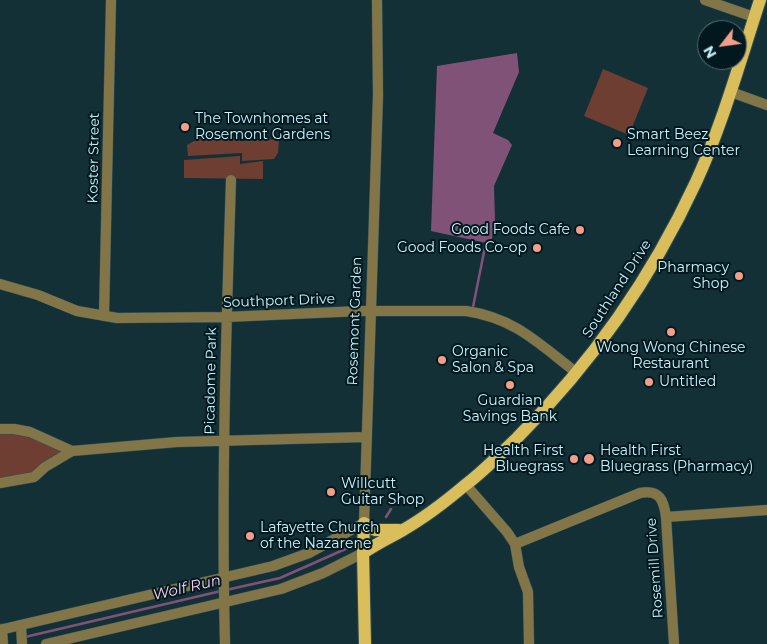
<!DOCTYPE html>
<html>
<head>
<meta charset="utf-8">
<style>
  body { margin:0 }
  #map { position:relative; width:767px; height:644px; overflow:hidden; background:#133036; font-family:Montserrat,sans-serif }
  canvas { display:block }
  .north { position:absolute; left:697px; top:20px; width:50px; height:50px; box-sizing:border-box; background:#00181e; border:1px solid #507077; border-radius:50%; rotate:240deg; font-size:14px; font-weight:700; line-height:20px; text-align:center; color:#c8f3fd }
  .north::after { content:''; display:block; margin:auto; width:18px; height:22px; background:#f49e89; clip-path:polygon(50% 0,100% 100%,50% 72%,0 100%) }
</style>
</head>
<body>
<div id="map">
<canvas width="767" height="644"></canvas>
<div class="north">N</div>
</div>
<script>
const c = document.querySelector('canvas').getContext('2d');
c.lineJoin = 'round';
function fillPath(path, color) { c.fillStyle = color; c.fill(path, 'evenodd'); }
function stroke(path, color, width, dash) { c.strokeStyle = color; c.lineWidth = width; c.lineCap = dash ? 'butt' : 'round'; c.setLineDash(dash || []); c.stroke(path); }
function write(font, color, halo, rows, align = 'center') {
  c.font = font + ' Montserrat,sans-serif'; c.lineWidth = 4; c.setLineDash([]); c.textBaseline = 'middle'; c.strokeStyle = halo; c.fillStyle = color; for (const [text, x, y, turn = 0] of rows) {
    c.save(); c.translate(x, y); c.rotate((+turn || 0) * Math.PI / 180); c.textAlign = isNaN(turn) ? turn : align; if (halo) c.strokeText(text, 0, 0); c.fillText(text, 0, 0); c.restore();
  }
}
fillPath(new Path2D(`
  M 603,69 L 648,88 L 629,135 L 584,116 Z
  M 207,130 L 217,133 L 227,131 L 240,141 L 279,139 L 278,153 L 274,159 L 242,161 L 242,153 L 188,156 L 187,145 L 201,137 Z
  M 240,156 L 240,164 L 263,161 L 263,179 L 184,178 L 184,160 Z
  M 0,429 L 14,429 L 64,452 L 51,457 L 45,467 L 32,474 L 0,481 Z`), '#6f3e32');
fillPath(new Path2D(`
  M 517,53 L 519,72 L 493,133 L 508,140 L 512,145 L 494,186 L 495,221 L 491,244 L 431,231 L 437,66 Z`), '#815278');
stroke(new Path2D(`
  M 473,307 L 486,242
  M 386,517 L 391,509
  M 226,590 L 280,578 L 350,547
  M 25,637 L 221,591`), '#815278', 2.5);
const minor = new Path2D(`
  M 705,0 L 754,17
  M 731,92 L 767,105
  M 0,284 L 38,295 L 77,311 L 117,318 L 226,317 L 360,311 L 466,311 C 515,318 539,344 577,373
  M 104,316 L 111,0
  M 0,429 L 14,429 L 30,432 L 72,451 L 177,442 L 366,437
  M 0,483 L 34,477 L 45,467 L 72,451
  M 466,485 L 507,532 L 515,544 L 519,567 L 528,592 L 529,644
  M 666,517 L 767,510
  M 515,544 L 640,493 C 660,489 664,501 666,517 L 674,644
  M 21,625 L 22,644
  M 2,629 L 3,644
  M 0,630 L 273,566 L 309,553 L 364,523 L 378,95 L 377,0
  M 46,644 L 281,589 L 323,573 L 363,553
  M 225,644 C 221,489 226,334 231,180`);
const major = new Path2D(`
  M 364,523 L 363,553 L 365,644
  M 364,523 L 375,530 L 399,530
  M 363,553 C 376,544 389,538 403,530 C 424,518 445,502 464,486 C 483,472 500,454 517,438 C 591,364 652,277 696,182 C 723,123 740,61 760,0`);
stroke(minor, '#304f56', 11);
stroke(major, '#304f56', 14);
stroke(minor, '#827548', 10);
stroke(major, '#d9be5b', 12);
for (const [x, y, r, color] of [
  [185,127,5,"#f49e89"],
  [617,143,5,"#f49e89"],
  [580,230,5,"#f49e89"],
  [537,248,5,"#f49e89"],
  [739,276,5,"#f49e89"],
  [671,332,5,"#f49e89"],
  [442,360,5,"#f49e89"],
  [649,382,5,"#f49e89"],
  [510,385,5,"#f49e89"],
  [574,459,5,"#f49e89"],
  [589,459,6,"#f49e89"],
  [331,492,5,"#f49e89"],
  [250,536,5,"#f49e89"]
]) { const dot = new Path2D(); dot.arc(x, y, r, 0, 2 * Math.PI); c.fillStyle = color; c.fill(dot); stroke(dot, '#00181e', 2); }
write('14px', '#c8f3fd', '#00181e', [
  ["The Townhomes at",195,119],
  ["Rosemont Gardens",195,135],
  ["Smart Beez",627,135],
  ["Learning Center",627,151],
  ["Good Foods Cafe",570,230,"right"],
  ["Good Foods Co-op",527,248,"right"],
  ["Pharmacy",729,268,"right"],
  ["Shop",729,284,"right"],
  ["Wong Wong Chinese",671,348,"center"],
  ["Restaurant",671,364,"center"],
  ["Organic",452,352],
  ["Salon & Spa",452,368],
  ["Untitled",659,382],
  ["Guardian",510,401,"center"],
  ["Savings Bank",510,417,"center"],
  ["Health First",564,451,"right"],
  ["Bluegrass",564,467,"right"],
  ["Health First",600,451],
  ["Bluegrass (Pharmacy)",600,467],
  ["Willcutt",341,484],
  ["Guitar Shop",341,500],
  ["Lafayette Church",260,528],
  ["of the Nazarene",260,544]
], 'left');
write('14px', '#c8f3fd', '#00181e', [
  ["Koster Street",94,158,-89],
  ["Southland Drive",617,289,-57],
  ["Southport Drive",279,301,-2],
  ["Rosemont Garden",355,321,-88],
  ["Picadome Park",211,381,-89],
  ["Rosemill Drive",655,568,-94]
]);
write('italic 15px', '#f8cbee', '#00181e', [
  ["Wolf Run",187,588,-13]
]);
</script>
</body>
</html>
